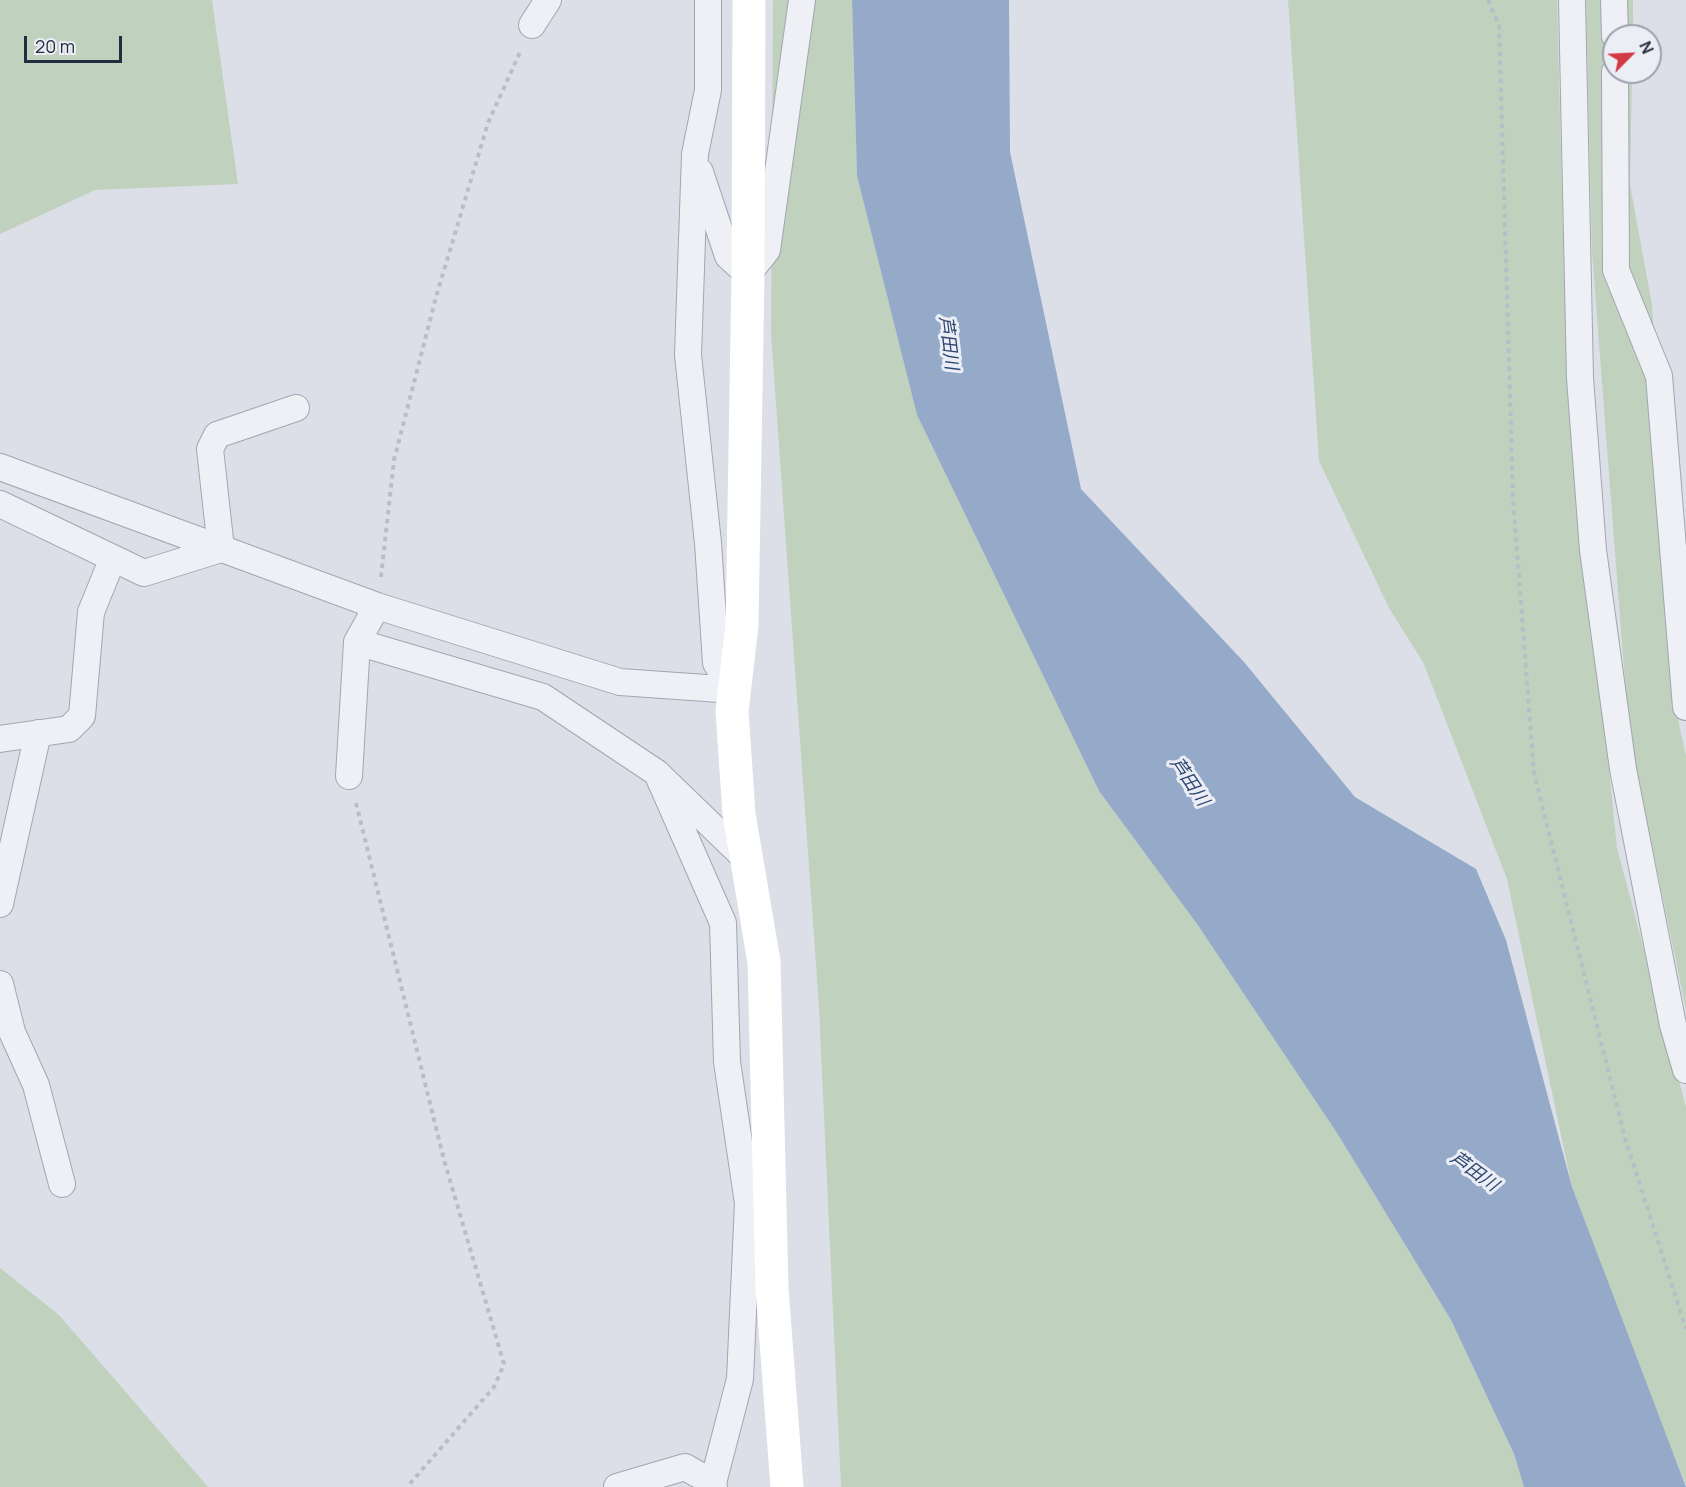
<!DOCTYPE html>
<html>
<head>
<meta charset="utf-8">
<style>
  body { margin:0 }
  #map { position:relative; width:1686px; height:1487px; overflow:hidden; background:#dcdfe7; font-family:Manrope,sans-serif }
  canvas { display:block }
  .north { position:absolute; left:1602px; top:24px; width:60px; height:60px; box-sizing:border-box; background:#ebeef5; border:2px solid #9ca0ab; border-radius:50%; rotate:66deg; font-size:16px; font-weight:700; line-height:24px; text-align:center; color:#252c3d }
  .north::after { content:''; display:block; margin:auto; width:21px; height:27px; background:#d23b44; clip-path:polygon(50% 0,100% 100%,50% 72%,0 100%) }
  .scale { position:absolute; left:24px; top:36px; width:98px; height:27px; box-sizing:border-box; border:3px solid #252c3d; border-top:0; padding-left:8px; font-size:18px; line-height:21px; white-space:nowrap; color:#252c3d; -webkit-text-stroke:4px #ebeef5; paint-order:stroke }
</style>
</head>
<body>
<div id="map">
<canvas width="1686" height="1487"></canvas>
<div class="north">N</div>
<div class="scale">20 m</div>
</div>
<script>
const c = document.querySelector('canvas').getContext('2d');
c.lineJoin = 'round';
function fillPath(path, color) { c.fillStyle = color; c.fill(path, 'evenodd'); }
function stroke(path, color, width, dash) { c.strokeStyle = color; c.lineWidth = width; c.lineCap = dash ? 'butt' : 'round'; c.setLineDash(dash || []); c.stroke(path); }
function write(font, color, halo, rows, align = 'center') {
  c.font = font + ' Manrope,"Noto Sans JP",sans-serif'; c.lineWidth = 6; c.setLineDash([]); c.textBaseline = 'middle'; c.strokeStyle = halo; c.fillStyle = color; for (const [text, x, y, turn = 0] of rows) {
    c.save(); c.translate(x, y); c.rotate((+turn || 0) * Math.PI / 180); c.textAlign = isNaN(turn) ? turn : align; if (halo) c.strokeText(text, 0, 0); c.fillText(text, 0, 0); c.restore();
  }
}
fillPath(new Path2D(`
  M 0,0 L 212,0 L 238,184 L 95,190 L 0,234 Z
  M 773,0 L 852,0 L 857,176 L 917,415 L 1099,791 L 1197,924 L 1337,1133 L 1451,1320 L 1514,1454 L 1524,1487 L 841,1487 L 819,1007 L 771,333 Z
  M 1288,0 L 1557,0 L 1566,349 L 1617,848 L 1686,1107 L 1686,1485 L 1638,1366 L 1572,1187 L 1507,879 L 1423,662 L 1389,608 L 1319,461 Z
  M 1586,0 L 1633,0 L 1633,36 L 1614,36 L 1614,72 L 1632,72 L 1630,185 L 1652,305 L 1679,724 L 1686,756 L 1686,1010 L 1629,734 L 1592,252 Z
  M 0,1268 L 59,1315 L 208,1487 L 0,1487 Z`), '#c0d1bd');
fillPath(new Path2D(`
  M 852,0 L 1009,0 L 1010,152 L 1081,489 L 1244,662 L 1355,797 L 1476,869 L 1506,940 L 1572,1187 L 1686,1487 L 1524,1487 L 1514,1454 L 1451,1320 L 1337,1133 L 1197,924 L 1099,791 L 917,415 L 857,176 Z`), '#95aac9');
const street = new Path2D(`
  M 708,0 L 708,90 L 695,154 L 688,355 L 708,543 L 716,663 L 734,690
  M 1572,0 L 1580,378 L 1593,550 L 1623,769 L 1673,1025 L 1686,1070
  M 1614,0 L 1615,36
  M 532,25 L 548,0
  M 1615,72 L 1616,270 L 1659,376 L 1686,707
  M 700,172 L 728,256 L 748,274 L 767,250 L 802,0
  M 0,467 L 377,606 L 620,682 L 734,690
  M 0,504 L 144,573 L 221,549 L 210,449 L 217,435 L 296,408
  M 357,642 L 543,697 L 657,773 L 748,861
  M 0,739 L 69,729 L 82,716 L 91,612 L 113,558
  M 657,773 L 723,923 L 727,1062 L 748,1203 L 740,1379 L 713,1483 L 714,1487
  M 349,776 L 357,642 L 377,606
  M 0,904 L 38,733
  M 0,984 L 12,1032 L 36,1085 L 62,1184
  M 617,1487 L 685,1467 L 713,1483`);
stroke(street, '#a1a6b1', 28);
stroke(new Path2D(`
  M 1488,0 L 1499,25 L 1513,499 L 1534,773 L 1625,1138 L 1686,1329
  M 381,577 L 394,460 L 436,297 L 488,123 L 521,50
  M 356,803 L 444,1160 L 504,1364 L 494,1387 L 407,1487`), '#babdc5', 4, [4.5, 4.5]);
stroke(street, '#eff0f5', 26);
stroke(new Path2D(`
  M 749,0 L 748,274 L 742,625 L 732,711 L 739,814 L 764,962 L 772,1288 L 787,1487`), '#fff', 33);
write('italic 18px', '#2e4772', '#ebeef5', [
  ["芦田川",948,343,83],
  ["芦田川",1189,782,56],
  ["芦田川",1474,1172,36]
]);
</script>
</body>
</html>
